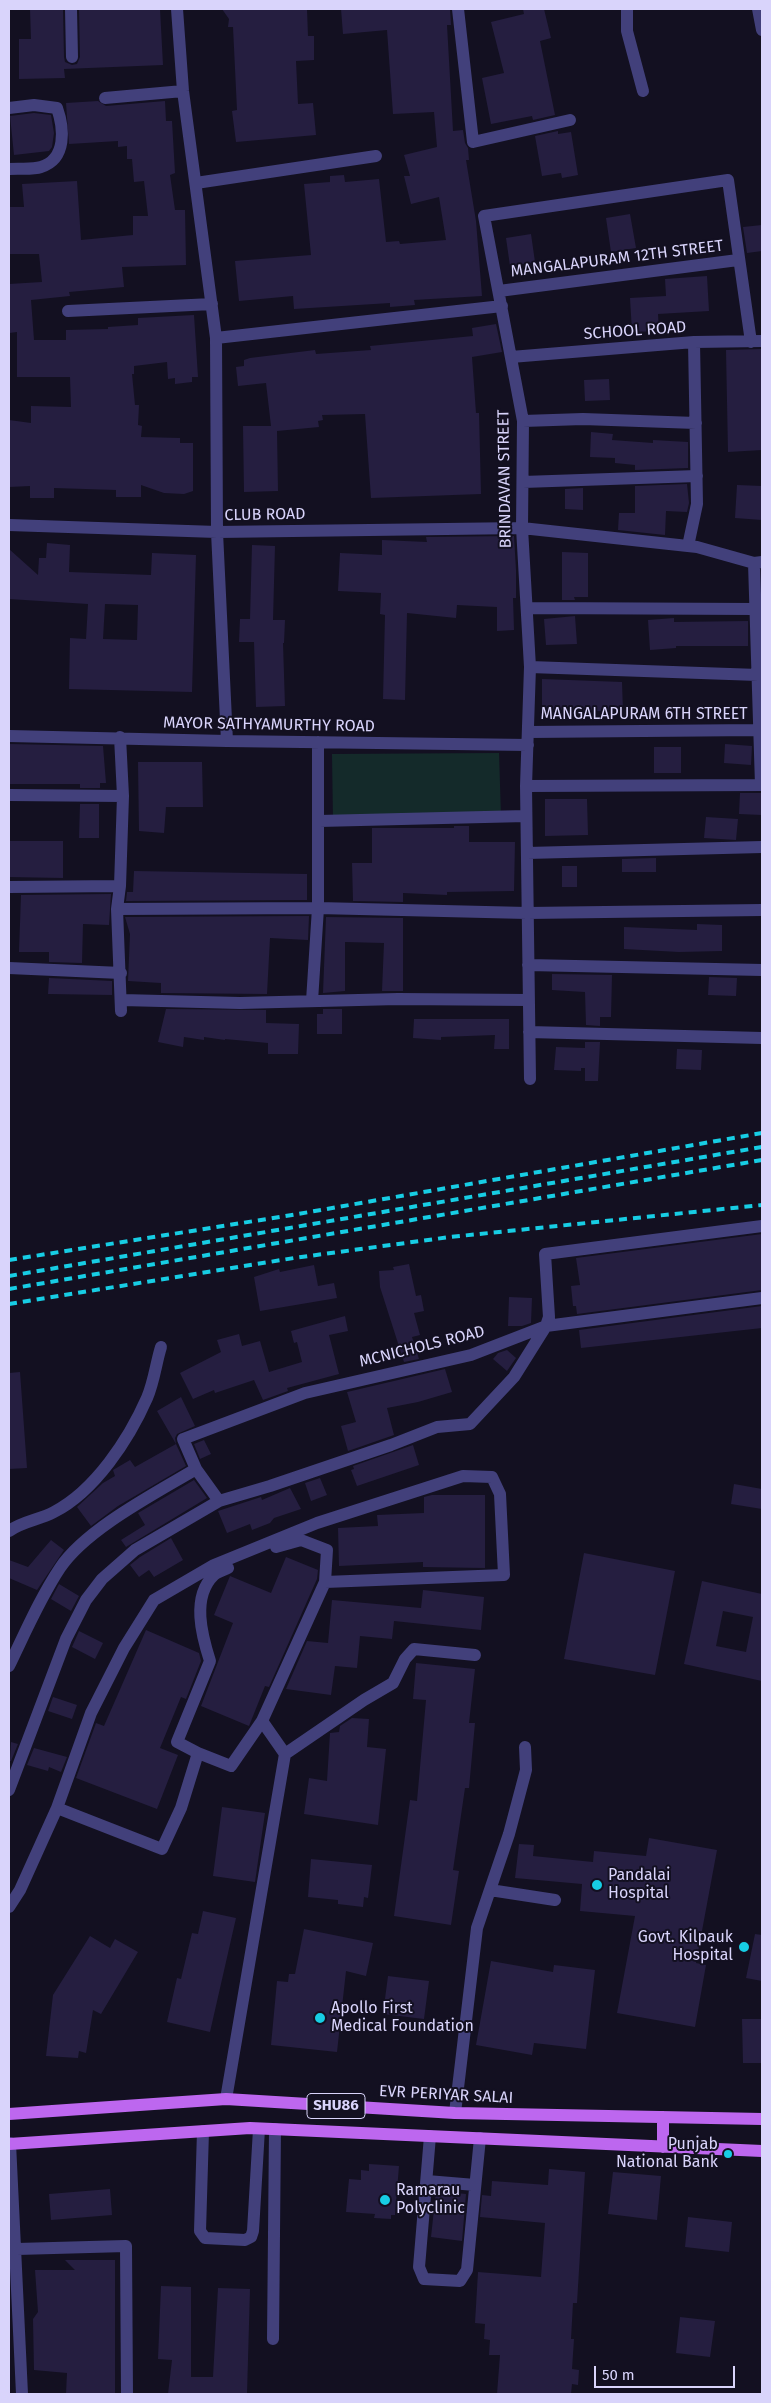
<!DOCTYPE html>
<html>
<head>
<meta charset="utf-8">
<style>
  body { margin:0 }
  #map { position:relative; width:771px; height:2403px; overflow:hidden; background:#131021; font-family:"Fira Sans",sans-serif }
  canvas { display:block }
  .frame { position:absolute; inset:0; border:10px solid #d9d4fb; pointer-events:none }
  .scale { position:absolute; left:594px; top:2366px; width:141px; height:22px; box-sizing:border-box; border:2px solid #d9d4fb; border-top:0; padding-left:6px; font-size:15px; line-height:18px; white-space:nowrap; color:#d9d4fb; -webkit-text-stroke:4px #131021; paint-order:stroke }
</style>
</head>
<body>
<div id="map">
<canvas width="771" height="2403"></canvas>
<div class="frame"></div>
<div class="scale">50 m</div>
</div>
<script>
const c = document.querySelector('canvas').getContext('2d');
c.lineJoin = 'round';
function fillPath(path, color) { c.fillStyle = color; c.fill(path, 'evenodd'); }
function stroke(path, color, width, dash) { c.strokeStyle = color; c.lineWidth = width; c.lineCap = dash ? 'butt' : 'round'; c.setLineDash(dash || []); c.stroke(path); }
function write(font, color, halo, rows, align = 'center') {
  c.font = font + ' "Fira Sans",sans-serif'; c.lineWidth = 4; c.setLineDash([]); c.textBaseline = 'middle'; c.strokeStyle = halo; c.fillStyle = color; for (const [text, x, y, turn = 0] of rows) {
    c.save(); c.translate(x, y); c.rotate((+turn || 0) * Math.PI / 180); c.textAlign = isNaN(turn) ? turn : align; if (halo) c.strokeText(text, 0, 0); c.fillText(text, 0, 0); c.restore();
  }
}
fillPath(new Path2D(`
  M 499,753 L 501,817 L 333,820 L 332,754 Z`), '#142a2a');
fillPath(new Path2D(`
  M 30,9 L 63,9 L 64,57 L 65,62 L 72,65 L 77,64 L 80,57 L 79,9 L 160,9 L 163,65 L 64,69 L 65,78 L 19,79 L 19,39 L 31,39 Z
  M 222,9 L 307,9 L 308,36 L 314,36 L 314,60 L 296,61 L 298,104 L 313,103 L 316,135 L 236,142 L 232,111 L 237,110 L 233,27 L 228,27 L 229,19 Z
  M 341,9 L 450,9 L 451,25 L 447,25 L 453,131 L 463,130 L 465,143 L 468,148 L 469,160 L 466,160 L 476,221 L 482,296 L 414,300 L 415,305 L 390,307 L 390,303 L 294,309 L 293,296 L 239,301 L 235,261 L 311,255 L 304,184 L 330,182 L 330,176 L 344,175 L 345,182 L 379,179 L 386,242 L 399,241 L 400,244 L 446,240 L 439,197 L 411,204 L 404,176 L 410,176 L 404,155 L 437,147 L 434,112 L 393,114 L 387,30 L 343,34 Z
  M 523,9 L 544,9 L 551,38 L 540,41 L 555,115 L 533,120 L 532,116 L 491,124 L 482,78 L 504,73 L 491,22 L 524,14 Z
  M 98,101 L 106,106 L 165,101 L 166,121 L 172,121 L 175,173 L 170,175 L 175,210 L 185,210 L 186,265 L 122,267 L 124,287 L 69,292 L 70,296 L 31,300 L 34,340 L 66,340 L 66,330 L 108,329 L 108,327 L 138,325 L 138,318 L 194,315 L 198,377 L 192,377 L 192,382 L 175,384 L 175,378 L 168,379 L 167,362 L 134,366 L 134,374 L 132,374 L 135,405 L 139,405 L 138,425 L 142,426 L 141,437 L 180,438 L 180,443 L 193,443 L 193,491 L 184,494 L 164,493 L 141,485 L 141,497 L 116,497 L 116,490 L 54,488 L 54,498 L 30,498 L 30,486 L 9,487 L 9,420 L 31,423 L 31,406 L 71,407 L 70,377 L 17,377 L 17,332 L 9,333 L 9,284 L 42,282 L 39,254 L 9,254 L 9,207 L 24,207 L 22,184 L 77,181 L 81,240 L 133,235 L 133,216 L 148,216 L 144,181 L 134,182 L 132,159 L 127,159 L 127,146 L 118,147 L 118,141 L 69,144 L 66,103 Z
  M 34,113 L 51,115 L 54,133 L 52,147 L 49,151 L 14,155 L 10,116 Z
  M 558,131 L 558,134 L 571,132 L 578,175 L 562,178 L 561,173 L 542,176 L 535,136 Z
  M 630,214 L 636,248 L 611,252 L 606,218 Z
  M 762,225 L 762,251 L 747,253 L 743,227 Z
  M 531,234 L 535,262 L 510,266 L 506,238 Z
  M 707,276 L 709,311 L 658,314 L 659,331 L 632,332 L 630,298 L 666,296 L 665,279 Z
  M 496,324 L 502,352 L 472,357 L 476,413 L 479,413 L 481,494 L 371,498 L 365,414 L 322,415 L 323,420 L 318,421 L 319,427 L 277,431 L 278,491 L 244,492 L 243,426 L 271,426 L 266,383 L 238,386 L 236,367 L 244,366 L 244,360 L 250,358 L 315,350 L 316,354 L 371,350 L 370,346 L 473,336 L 472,328 Z
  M 762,349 L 762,450 L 728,452 L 726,350 Z
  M 609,379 L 610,400 L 585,401 L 584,380 Z
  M 591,432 L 613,434 L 612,440 L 653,443 L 653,440 L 688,442 L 688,468 L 635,470 L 635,465 L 615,463 L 615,458 L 590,457 Z
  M 687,484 L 689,503 L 687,512 L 666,511 L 665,535 L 618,530 L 619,513 L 635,513 L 635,486 Z
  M 737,485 L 762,486 L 762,520 L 735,518 Z
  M 583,488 L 583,510 L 565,509 L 565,489 Z
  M 514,536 L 516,570 L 516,598 L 513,598 L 514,630 L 497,631 L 497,607 L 457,605 L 456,618 L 407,613 L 405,700 L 383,699 L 385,615 L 380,614 L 381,593 L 338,591 L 340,553 L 382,555 L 382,540 L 427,542 L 426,537 Z
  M 47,543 L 70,545 L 69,572 L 151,575 L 152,553 L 196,555 L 192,692 L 69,689 L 70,638 L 86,639 L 88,604 L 9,599 L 9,549 L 38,575 L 39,558 L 46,558 ZM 105,604 L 138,605 L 137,640 L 103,639 Z
  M 252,545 L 275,546 L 273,620 L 285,620 L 284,643 L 283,643 L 285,706 L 256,707 L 254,642 L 239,642 L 240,619 L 250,619 Z
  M 562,552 L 588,553 L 588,597 L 574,597 L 575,600 L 562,600 Z
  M 575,616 L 577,644 L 546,645 L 544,619 Z
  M 674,618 L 674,622 L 748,621 L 748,646 L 676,646 L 676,648 L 650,650 L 648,620 Z
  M 542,679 L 622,682 L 623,712 L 542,709 Z
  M 9,744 L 103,746 L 106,783 L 100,783 L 100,788 L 80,788 L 80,784 L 9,784 Z
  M 725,744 L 752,746 L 751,765 L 724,763 Z
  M 654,747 L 681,747 L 681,773 L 654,773 Z
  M 138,762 L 202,762 L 203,807 L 166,807 L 164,833 L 139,831 Z
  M 740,793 L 762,793 L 762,815 L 739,814 Z
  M 545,799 L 587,799 L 588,835 L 545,836 Z
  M 80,804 L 99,804 L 99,838 L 79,838 Z
  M 706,817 L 738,819 L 736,840 L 704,838 Z
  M 454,826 L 469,826 L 469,842 L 515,842 L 514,891 L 447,892 L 447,895 L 403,893 L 403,902 L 353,901 L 352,863 L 372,863 L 372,828 L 454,828 Z
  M 9,841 L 63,841 L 63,878 L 9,877 Z
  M 656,858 L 656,872 L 622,872 L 622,859 Z
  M 562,866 L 577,866 L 577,887 L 562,887 Z
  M 134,871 L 307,874 L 307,900 L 126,901 L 127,892 L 133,892 Z
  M 111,894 L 109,925 L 83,924 L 82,963 L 49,962 L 49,952 L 19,952 L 21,895 Z
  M 309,916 L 308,940 L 270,938 L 267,994 L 161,993 L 161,983 L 128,981 L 130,934 L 125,917 Z
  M 326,917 L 403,918 L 403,991 L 382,991 L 384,943 L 345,942 L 345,991 L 323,993 Z
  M 697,924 L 722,925 L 722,951 L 679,952 L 624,949 L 624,927 L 697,930 Z
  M 552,974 L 612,975 L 611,1017 L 600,1017 L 600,1026 L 586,1025 L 585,992 L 552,990 Z
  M 709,977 L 737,978 L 736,996 L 708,995 Z
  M 49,978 L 112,981 L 112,995 L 48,994 Z
  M 166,1009 L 266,1010 L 266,1023 L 299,1024 L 298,1054 L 268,1054 L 268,1043 L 225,1039 L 225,1040 L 204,1037 L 204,1040 L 184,1037 L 183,1047 L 158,1042 Z
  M 323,1009 L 342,1009 L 342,1034 L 317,1034 L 317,1014 L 323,1014 Z
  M 414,1019 L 509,1019 L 509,1049 L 494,1049 L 495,1035 L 441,1037 L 441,1040 L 413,1038 Z
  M 585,1042 L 600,1042 L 598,1081 L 585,1081 L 585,1068 L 581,1068 L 581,1071 L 554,1070 L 556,1047 L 585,1048 Z
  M 677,1049 L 702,1050 L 701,1070 L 676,1069 Z
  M 762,1234 L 762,1290 L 577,1314 L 576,1306 L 573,1306 L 571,1286 L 580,1285 L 576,1258 Z
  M 409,1264 L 416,1296 L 421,1295 L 424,1311 L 414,1313 L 420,1335 L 412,1337 L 419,1359 L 404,1362 L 380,1287 L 379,1271 L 394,1270 L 393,1267 Z
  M 314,1265 L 318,1286 L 334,1283 L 337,1298 L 260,1311 L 254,1277 L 279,1269 L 280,1272 Z
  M 509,1297 L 532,1298 L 531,1323 L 522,1326 L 508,1326 Z
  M 762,1306 L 762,1328 L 581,1348 L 579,1330 Z
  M 345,1316 L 348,1331 L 329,1335 L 339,1374 L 287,1388 L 288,1391 L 263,1400 L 254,1380 L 215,1393 L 214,1390 L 193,1399 L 180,1373 L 221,1352 L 217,1340 L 239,1334 L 242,1346 L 260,1341 L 269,1372 L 302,1362 L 297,1342 L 294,1343 L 291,1331 Z
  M 507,1350 L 516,1358 L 507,1371 L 493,1359 L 498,1353 Z
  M 445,1369 L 452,1392 L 418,1402 L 387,1408 L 394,1435 L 348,1451 L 341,1426 L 356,1422 L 347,1392 Z
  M 20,1372 L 27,1468 L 9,1469 L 9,1373 Z
  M 181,1397 L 195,1426 L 177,1434 L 175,1438 L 176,1444 L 157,1411 Z
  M 204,1440 L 211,1454 L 200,1459 L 194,1444 Z
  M 176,1444 L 186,1466 L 118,1506 L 91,1526 L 77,1507 L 103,1483 L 115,1476 L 113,1470 L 130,1460 L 135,1467 Z
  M 413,1445 L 419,1465 L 357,1486 L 351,1470 L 354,1469 L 353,1466 Z
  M 320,1478 L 327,1495 L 311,1501 L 305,1483 Z
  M 194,1480 L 207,1498 L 126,1547 L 121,1540 L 145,1525 L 138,1513 Z
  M 734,1484 L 762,1489 L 762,1509 L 731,1504 Z
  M 290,1488 L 301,1509 L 274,1518 L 270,1523 L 252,1530 L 250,1524 L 227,1533 L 218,1511 L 261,1497 L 262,1500 Z
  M 432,1495 L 485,1495 L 485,1568 L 423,1567 L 423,1562 L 339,1566 L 338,1528 L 378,1526 L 377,1515 L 424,1513 L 424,1497 Z
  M 171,1538 L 183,1560 L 154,1577 L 149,1570 L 139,1577 L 130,1565 L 140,1557 Z
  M 51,1540 L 64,1550 L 37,1590 L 9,1578 L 9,1560 L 28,1567 Z
  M 584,1553 L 675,1571 L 655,1675 L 564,1659 Z
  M 286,1557 L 318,1570 L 317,1579 L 269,1687 L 265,1686 L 249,1726 L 201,1706 L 233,1623 L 214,1615 L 230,1576 L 271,1593 Z
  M 702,1581 L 762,1594 L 762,1681 L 684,1664 ZM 723,1611 L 753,1617 L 746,1652 L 716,1646 Z
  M 59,1584 L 79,1596 L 71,1611 L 51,1599 Z
  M 423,1590 L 484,1597 L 481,1630 L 394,1621 L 392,1639 L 360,1636 L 357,1668 L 335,1666 L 331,1695 L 286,1689 L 307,1641 L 328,1643 L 332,1600 L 421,1608 Z
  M 146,1630 L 199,1653 L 201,1661 L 186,1699 L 181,1697 L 160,1748 L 178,1755 L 157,1809 L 76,1778 L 96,1723 L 104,1726 Z
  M 79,1631 L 103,1643 L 95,1659 L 72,1647 Z
  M 416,1663 L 475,1669 L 469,1723 L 475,1723 L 469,1788 L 465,1788 L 453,1870 L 459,1871 L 451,1925 L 394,1916 L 410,1800 L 417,1801 L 426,1700 L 413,1699 Z
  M 53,1697 L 77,1705 L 72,1719 L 48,1711 Z
  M 352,1718 L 369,1719 L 367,1747 L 386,1749 L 378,1825 L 304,1814 L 309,1778 L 327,1781 L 330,1733 L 339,1732 L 340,1726 Z
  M 11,1742 L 18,1744 L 11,1761 L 10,1761 Z
  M 34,1748 L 67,1757 L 61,1772 L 49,1767 L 48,1771 L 27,1765 Z
  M 222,1807 L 265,1813 L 255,1882 L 213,1876 Z
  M 649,1838 L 717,1850 L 696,1963 L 706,1965 L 695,2027 L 617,2013 L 635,1916 L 580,1911 L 582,1884 L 515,1878 L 519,1844 L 534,1845 L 533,1856 L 593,1862 L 594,1851 L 646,1856 Z
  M 311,1859 L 372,1865 L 368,1898 L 364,1897 L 363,1907 L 338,1904 L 338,1900 L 308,1897 Z
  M 203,1911 L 236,1918 L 210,2032 L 167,2022 L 177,1978 L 181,1979 L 192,1933 L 198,1934 Z
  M 304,1929 L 373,1943 L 366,1976 L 346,1971 L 337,2052 L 271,2045 L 277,1981 L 288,1982 L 289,1974 L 295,1974 Z
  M 755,1934 L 762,1935 L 762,1981 L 746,1978 Z
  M 90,1936 L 110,1948 L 115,1939 L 138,1952 L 101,2014 L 93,2010 L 86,2053 L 79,2051 L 78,2058 L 46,2056 L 53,1995 Z
  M 491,1961 L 553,1972 L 554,1965 L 595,1970 L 586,2049 L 534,2043 L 532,2055 L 476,2045 Z
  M 388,1976 L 429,1981 L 424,2019 L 383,2014 Z
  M 742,2019 L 762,2019 L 762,2063 L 743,2063 Z
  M 369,2164 L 399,2166 L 395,2215 L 391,2215 L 391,2219 L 374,2218 L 375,2214 L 346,2212 L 349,2179 L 361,2180 L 361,2170 L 369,2171 Z
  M 549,2169 L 585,2172 L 577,2303 L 573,2303 L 571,2339 L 574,2339 L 572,2369 L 579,2370 L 578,2385 L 572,2384 L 571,2394 L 497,2394 L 500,2355 L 489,2355 L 490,2340 L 484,2339 L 485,2324 L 475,2323 L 478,2272 L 541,2277 L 545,2223 L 480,2217 L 482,2195 L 491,2196 L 492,2181 L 548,2185 Z
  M 613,2172 L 661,2176 L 657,2220 L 608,2214 Z
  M 110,2189 L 112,2215 L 51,2220 L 49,2194 Z
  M 436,2191 L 466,2194 L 462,2241 L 431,2237 Z
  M 688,2217 L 732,2222 L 729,2252 L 685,2247 Z
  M 65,2260 L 115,2260 L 115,2394 L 66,2394 L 67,2373 L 34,2370 L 33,2319 L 38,2312 L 35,2270 L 75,2270 Z
  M 161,2286 L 191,2287 L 191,2377 L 213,2377 L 218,2288 L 250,2289 L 247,2394 L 168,2394 L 172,2360 L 158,2359 Z
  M 680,2317 L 715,2321 L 710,2357 L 676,2353 Z`), '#251e40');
stroke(new Path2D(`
  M 71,9 L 72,57
  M 177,9 L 183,91 L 216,338 L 217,532 L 227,741
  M 458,9 L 473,142 L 570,120
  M 627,9 L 627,31 L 643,91
  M 758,9 L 762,30
  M 105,98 L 183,91
  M 9,108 L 34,105 L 57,108 C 64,128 67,159 41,167 C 32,170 19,168 9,169
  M 196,183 L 376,156
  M 499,291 L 738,260
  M 68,311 L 212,304
  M 216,338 L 502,306
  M 751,342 L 728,180 L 484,216 L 523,421 L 522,528 L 530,667 L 526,786 L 762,785
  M 511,357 L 694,342 L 762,341
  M 523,421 L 583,419 L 696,423
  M 523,482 L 697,476
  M 9,525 L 217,532 L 522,528 L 697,547 L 754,563 L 762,562
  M 688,546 L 697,504 L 694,342
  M 754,563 L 761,785
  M 527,608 L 756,609
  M 530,667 L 758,675
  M 529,732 L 758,730
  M 9,736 L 227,741 L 528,745
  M 120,737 L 123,796 L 120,886 L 117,909 L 121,1011
  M 526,786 L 530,1079
  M 9,795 L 123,796
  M 319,821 L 526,816
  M 527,853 L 762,847
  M 9,887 L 120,886
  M 117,909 L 318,908 L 527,913 L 762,910
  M 528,965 L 762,970
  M 9,968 L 121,973
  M 122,1000 L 240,1003 L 398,999 L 528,1000
  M 312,1001 L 318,908 L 318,742
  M 529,1032 L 762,1038
  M 219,1501 L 196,1469 L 183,1439 L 305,1393 L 471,1355 L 546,1326 L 549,1317 L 545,1254 L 762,1226
  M 9,1531 C 23,1521 39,1520 54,1512 C 95,1491 129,1439 147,1398 C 154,1382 156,1363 161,1347
  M 9,1666 C 25,1633 40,1598 60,1568 C 86,1529 156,1493 196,1469
  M 198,1753 L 177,1742 L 210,1661 C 202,1636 191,1597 214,1575 C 217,1572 224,1570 228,1568
  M 285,1754 L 364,1700 L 393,1683 L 405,1659 L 414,1649 L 475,1655
  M 9,1790 L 66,1639 L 86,1600 L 102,1579 L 135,1550 L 219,1501 L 270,1486 L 391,1445 L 437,1427 L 470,1424 L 514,1377 L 546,1326 L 762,1298
  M 57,1808 L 162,1849 L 181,1808 L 198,1753 L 231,1766 L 262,1721 L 325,1582 L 327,1550 L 301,1540 L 276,1547
  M 490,1890 L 555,1900
  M 9,1907 L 20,1890 L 57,1808 L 91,1713 L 124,1648 L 154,1600 L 214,1565 L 317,1523 L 463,1476 L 492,1477 L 500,1494 L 504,1575 L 325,1582
  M 226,2099 L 285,1754 L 262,1721
  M 455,2113 L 477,1928 L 509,1834 L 526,1770 L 525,1747
  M 203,2131 L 200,2231 L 205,2238 L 245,2240 L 251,2237 L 253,2231 L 259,2129
  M 430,2136 L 419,2267 L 424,2279 L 460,2281 L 467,2270 L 480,2138
  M 10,2143 L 22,2394
  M 427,2181 L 475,2185
  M 17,2249 L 126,2246 L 127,2394
  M 273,2339 L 275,2129`), '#42407b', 12);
stroke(new Path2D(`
  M 9,2114 L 226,2099 L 455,2113 L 762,2119
  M 9,2144 L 250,2128 L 762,2151
  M 663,2147 L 663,2117`), '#bd67ef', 12);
stroke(new Path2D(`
  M 9,1260 L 292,1215 L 762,1133
  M 9,1276 L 762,1147
  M 9,1289 L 762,1160
  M 9,1304 L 294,1258 L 450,1237 L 762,1205`), '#17cde4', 4, [8, 6]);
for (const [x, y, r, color] of [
  [597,1885,6,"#17cde4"],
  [744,1947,6,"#17cde4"],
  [320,2018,6,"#17cde4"],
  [728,2154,5,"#17cde4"],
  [385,2200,6,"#17cde4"]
]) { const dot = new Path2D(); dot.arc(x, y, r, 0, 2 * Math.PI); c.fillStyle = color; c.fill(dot); stroke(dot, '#131021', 2); }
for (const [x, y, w] of [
  [336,2106,58]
]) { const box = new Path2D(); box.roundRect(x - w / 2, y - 12.5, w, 25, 4); c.fillStyle = '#131021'; c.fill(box); stroke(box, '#d9d4fb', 1); }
write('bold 15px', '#d9d4fb', null, [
  ["SHU86",336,2106]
]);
write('16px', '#d9d4fb', '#131021', [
  ["MANGALAPURAM 12TH STREET",617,259,-7],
  ["SCHOOL ROAD",635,331,-4],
  ["BRINDAVAN STREET",505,479,-91],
  ["CLUB ROAD",265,515,-1],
  ["MANGALAPURAM 6TH STREET",644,715],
  ["MAYOR SATHYAMURTHY ROAD",269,725,1],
  ["MCNICHOLS ROAD",422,1347,-14],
  ["EVR PERIYAR SALAI",446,2095,3]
]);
write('16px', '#d9d4fb', '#131021', [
  ["Pandalai",608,1876],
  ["Hospital",608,1894],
  ["Govt. Kilpauk",733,1938,"right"],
  ["Hospital",733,1956,"right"],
  ["Apollo First",331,2009],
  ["Medical Foundation",331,2027],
  ["Punjab",718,2145,"right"],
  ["National Bank",718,2163,"right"],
  ["Ramarau",396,2191],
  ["Polyclinic",396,2209]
], 'left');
</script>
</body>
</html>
